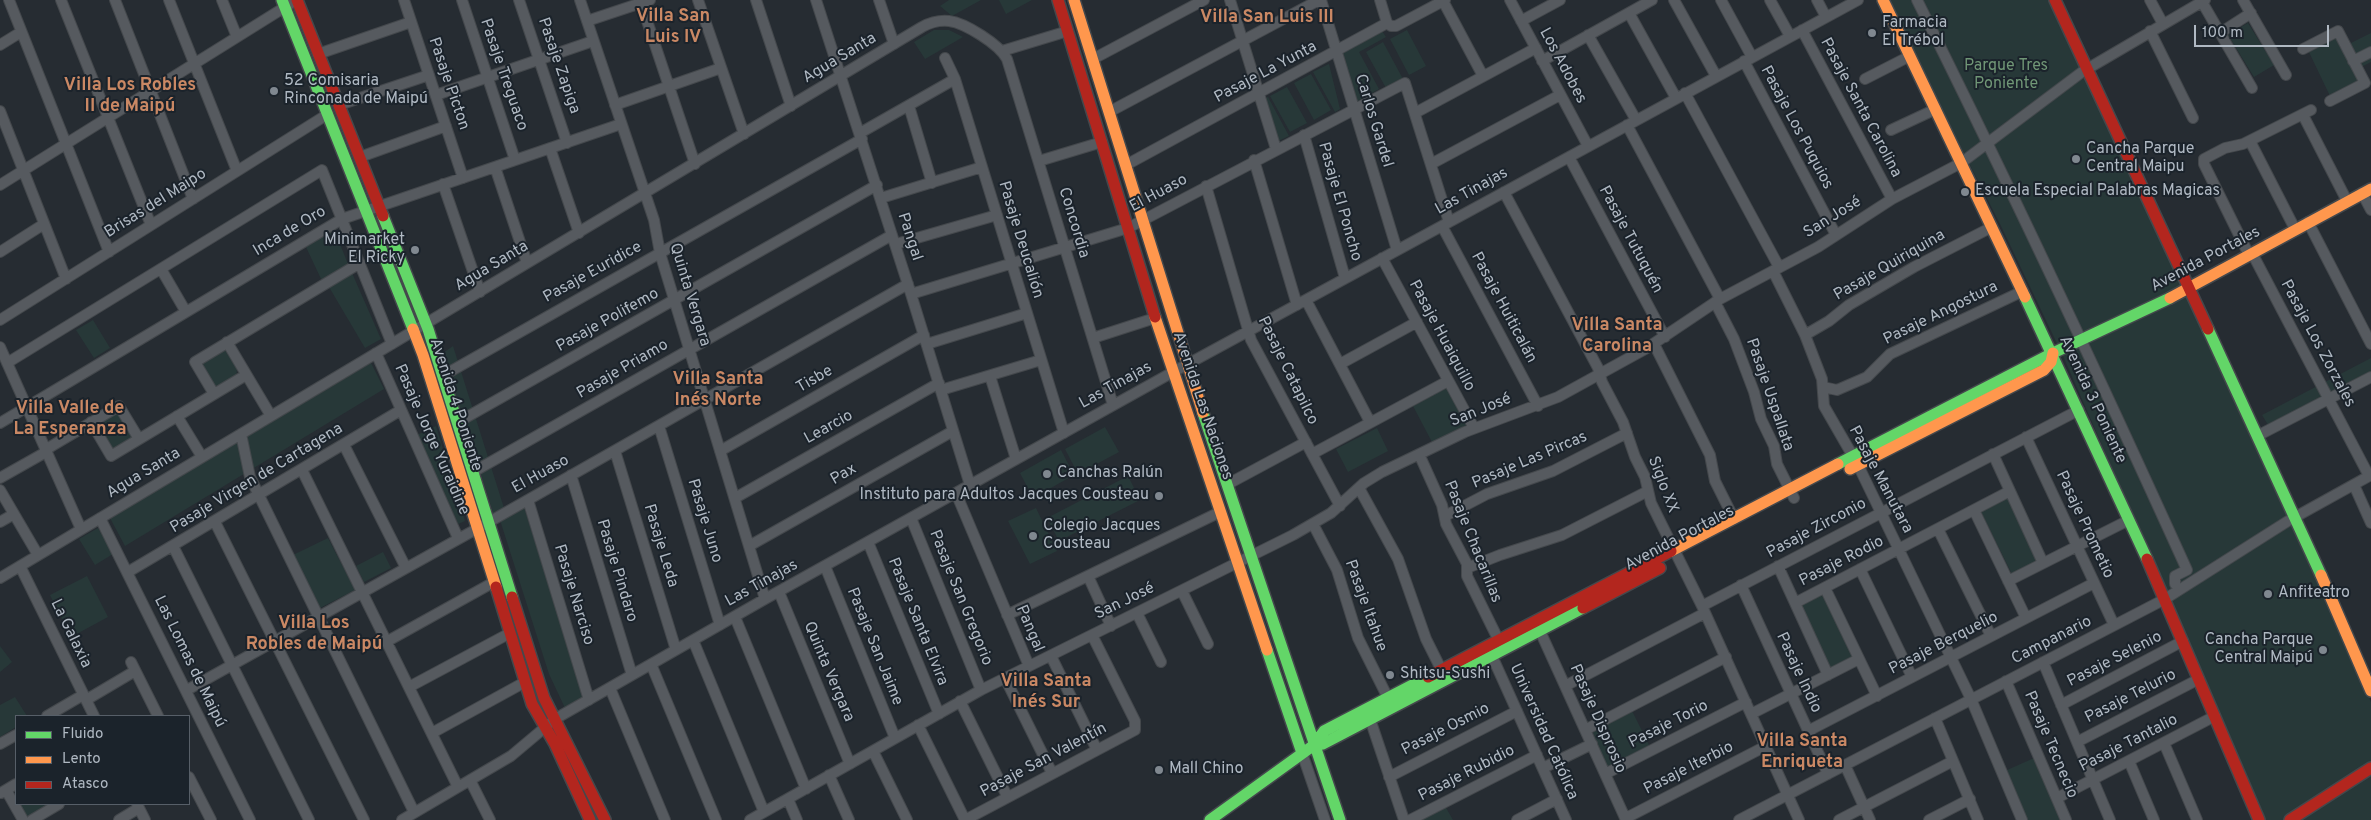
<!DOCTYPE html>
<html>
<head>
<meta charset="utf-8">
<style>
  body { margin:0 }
  #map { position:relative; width:2371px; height:820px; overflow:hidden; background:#262c32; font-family:Overpass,sans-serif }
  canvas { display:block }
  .legend { position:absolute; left:15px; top:715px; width:175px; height:90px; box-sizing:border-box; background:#1b232b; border:1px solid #575f68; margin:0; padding:6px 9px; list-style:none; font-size:15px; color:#b0b9c3 }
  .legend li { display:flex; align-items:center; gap:10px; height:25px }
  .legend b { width:25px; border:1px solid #575f68 }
  .scale { position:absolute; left:2194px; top:25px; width:135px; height:22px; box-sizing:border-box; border:2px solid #b0b9c3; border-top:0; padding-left:6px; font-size:15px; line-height:18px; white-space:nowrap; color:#b0b9c3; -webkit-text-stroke:4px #1b232b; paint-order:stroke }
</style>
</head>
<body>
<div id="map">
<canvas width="2371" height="820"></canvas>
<ul class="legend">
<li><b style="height:6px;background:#63d668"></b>Fluido</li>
<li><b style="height:6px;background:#ff974d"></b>Lento</li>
<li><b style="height:6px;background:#b3261e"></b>Atasco</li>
</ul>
<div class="scale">100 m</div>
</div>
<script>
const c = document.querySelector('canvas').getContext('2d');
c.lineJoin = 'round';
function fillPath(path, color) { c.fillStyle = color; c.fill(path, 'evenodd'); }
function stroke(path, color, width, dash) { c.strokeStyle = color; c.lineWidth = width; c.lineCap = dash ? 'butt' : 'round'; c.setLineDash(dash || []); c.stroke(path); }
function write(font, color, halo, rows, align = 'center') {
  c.font = font + ' Overpass,sans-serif'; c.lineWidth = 4; c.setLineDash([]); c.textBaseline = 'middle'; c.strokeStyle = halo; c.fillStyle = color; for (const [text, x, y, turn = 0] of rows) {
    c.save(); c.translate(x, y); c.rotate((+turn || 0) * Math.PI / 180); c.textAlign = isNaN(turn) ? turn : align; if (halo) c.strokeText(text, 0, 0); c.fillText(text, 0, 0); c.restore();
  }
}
fillPath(new Path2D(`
  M 949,0 L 981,0 L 952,16 L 940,6 Z
  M 999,0 L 1032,0 L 1006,14 Z
  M 1886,0 L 2051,0 L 2289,512 L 2371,702 L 2371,820 L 2266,820 L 2063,356 L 2000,224 Z
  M 2248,23 L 2274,65 L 2254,77 L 2228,35 Z
  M 934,30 L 949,30 L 963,37 L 925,59 L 914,42 Z
  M 1407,30 L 1426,66 L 1409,75 L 1390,39 Z
  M 1382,31 L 1386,37 L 1359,52 L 1379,89 L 1356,102 L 1342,53 Z
  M 2371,33 L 2371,62 L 2361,67 L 2349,44 Z
  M 2337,36 L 2360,81 L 2330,96 L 2308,50 Z
  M 1383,42 L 1403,79 L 1386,88 L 1366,52 Z
  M 1329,64 L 1340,109 L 1335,112 L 1313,72 Z
  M 1311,74 L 1331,110 L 1314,120 L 1294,83 Z
  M 1287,87 L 1307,123 L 1290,132 L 1270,96 Z
  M 1268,97 L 1289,136 L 1276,142 L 1264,99 Z
  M 334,229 L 348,264 L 322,281 L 306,247 Z
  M 352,273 L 381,339 L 365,348 L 329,287 Z
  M 93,320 L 110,348 L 94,358 L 76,330 Z
  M 453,346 L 504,508 L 493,513 L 443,353 Z
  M 223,347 L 237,369 L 236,378 L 216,390 L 198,362 Z
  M 2371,358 L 2371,375 L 2270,428 L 2262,415 Z
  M 371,363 L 384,389 L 125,546 L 110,518 Z
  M 1448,387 L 1469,427 L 1433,444 L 1413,406 Z
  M 118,411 L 134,437 L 111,450 L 95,424 Z
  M 436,426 L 465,521 L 458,524 L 417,435 Z
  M 1105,427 L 1119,452 L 1078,474 L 1065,449 Z
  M 1377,428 L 1388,451 L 1348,472 L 1336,449 Z
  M 1061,450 L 1074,475 L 1033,498 L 1020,473 Z
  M 1128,476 L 1140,500 L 1059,541 L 1047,518 Z
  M 2008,497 L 2039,561 L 2012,574 L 1980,510 Z
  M 524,507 L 584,697 L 565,708 L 549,674 L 500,520 Z
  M 1036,508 L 1057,551 L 1030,564 L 1008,521 Z
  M 98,528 L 113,554 L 95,565 L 79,539 Z
  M 328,538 L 355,590 L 320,608 L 293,555 Z
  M 383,552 L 391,568 L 364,582 L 356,566 Z
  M 87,576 L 108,617 L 71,637 L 50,595 Z
  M 1823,593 L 1855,657 L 1831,669 L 1799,605 Z
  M 0,646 L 12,662 L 0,672 Z
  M 15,697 L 27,716 L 16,716 L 16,727 L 0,737 L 0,705 Z
  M 1632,711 L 1650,747 L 1607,768 L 1589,733 Z
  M 2034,758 L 2061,820 L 2026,820 L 2005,771 Z
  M 20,804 L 51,804 L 27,817 Z
  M 1445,806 L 1453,820 L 1419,820 Z`), '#273838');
const street = new Path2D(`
  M 9,0 L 109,252
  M 61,0 L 151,225
  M 115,0 L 193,199
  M 169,0 L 237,171
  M 222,0 L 237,37
  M 404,0 L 463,178
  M 462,0 L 515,160
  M 519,0 L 567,143
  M 580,0 L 654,220 L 660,253 L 765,599
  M 698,0 L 744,134
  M 756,0 L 791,106
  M 816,0 L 911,294 L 970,485
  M 879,0 L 894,44
  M 1230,0 L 1276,149
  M 1321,0 L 1397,250
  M 1380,0 L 1387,23
  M 1510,0 L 1588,146
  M 1674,0 L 1716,76
  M 1721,0 L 1752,57
  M 1770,0 L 1790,36
  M 1817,0 L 1826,17
  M 1917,0 C 2011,188 2100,378 2187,570 L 2175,576 L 2175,584
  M 2150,0 L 2163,24
  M 2243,0 L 2286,75
  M 1443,1 L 1483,76
  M 2202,2 L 2252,88
  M 641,3 L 695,164
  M 1629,13 L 1676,98
  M 587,21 L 650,0
  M 1521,21 L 1560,0
  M 1387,23 L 1391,26 L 1396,26 L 1445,0
  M 1802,30 L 1892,199
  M 2150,31 L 2193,118
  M 2220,33 L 2251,13
  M 1588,35 L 1636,120
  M 0,45 L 21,32
  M 2303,49 L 2338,31 L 2365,83 L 2330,101
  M 1002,51 L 1068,31
  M 318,54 L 411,22
  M 945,58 L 955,79 L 1064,433
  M 1093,59 L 1204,0
  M 1542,61 L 1652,0
  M 1744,61 L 1836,235
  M 2353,61 L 2371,52
  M 1865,79 L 1910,56
  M 1685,93 L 1779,267
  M 436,95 L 593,41
  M 339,105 L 429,75
  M 615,105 L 721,68
  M 909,106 L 932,183
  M 0,111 L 66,279
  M 1109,112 L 1319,0
  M 1415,113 L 1536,48
  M 2303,115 L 2347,201
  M 1627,125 L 1720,299
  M 1891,130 L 1936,109
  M 860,133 L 955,79
  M 1304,135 L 1345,278
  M 2250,141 L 2295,229
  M 550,148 L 579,233
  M 360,157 L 446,126
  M 1569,157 L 1665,337
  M 1254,160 L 1297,305
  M 1039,161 L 1102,142
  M 1431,164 L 1560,95
  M 1126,165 L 1387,23
  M 495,167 L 527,263
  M 443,184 L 480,292
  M 0,185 L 290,4
  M 1206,186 L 1251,340 L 1340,506
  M 1504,192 L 1598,368 L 1602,382 L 1623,422 L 1635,457 L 1645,477 L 1651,503 L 1702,606 L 1799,820
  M 2362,193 L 2371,210
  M 881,198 L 982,167
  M 2308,222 L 2371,344
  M 1442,226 L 1538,406
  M 896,244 L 997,215
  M 0,252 L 44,224
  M 2252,253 L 2369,476
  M 2249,255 L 2204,164 L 2204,159 L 2225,148 L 2243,144 L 2311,110
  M 1382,258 L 1474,428
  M 161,269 L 186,312
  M 1773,271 L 1805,335 L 1822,379 L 1824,406 L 1858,465 L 1971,699 L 2022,820
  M 911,294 L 1128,228 L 1405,83 L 1449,222
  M 1306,300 L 1370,422
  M 1715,302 L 1734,339 L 1754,392 L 1761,419 L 1774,446 L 1777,464 L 1794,498
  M 0,320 L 328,114
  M 1805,335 L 1829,321 L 1849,305 L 1914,267 L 1992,227
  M 1093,338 L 1155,318
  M 227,342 L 271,416
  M 927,344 L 1027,313
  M 1654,344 L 1710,455 L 1715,481 L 1734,519
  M 0,347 L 81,529
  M 376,353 L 458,538
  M 7,363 L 322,170 L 392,344
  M 1340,364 L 1417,322
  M 444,375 L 862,139
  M 990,376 L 1016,459
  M 1823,387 L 1837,390 L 1867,377 L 1890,354 L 2023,291
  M 941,390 L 1041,360
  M 214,394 L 195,362 L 360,263
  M 177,416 L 202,457
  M 91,422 L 111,456 L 246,375
  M 458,422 L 877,185
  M 0,423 L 342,219 L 621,124
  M 659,426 L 720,625
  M 241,434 L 250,477 L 414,812
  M 2259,435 L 2371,377
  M 2026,437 L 2114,625
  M 344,445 L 406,568
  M 45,450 L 119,406 L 139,439
  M 615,451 L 676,650
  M 720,451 L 924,335
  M 1312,454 L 1448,381
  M 1419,454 L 1442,505 L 1446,524 L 1467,564 L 1467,576 L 1499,641
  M 1993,454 L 2043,563
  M 302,470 L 458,787
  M 473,472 L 892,235
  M 571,475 L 632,675
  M 0,478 L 46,452
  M 1228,484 L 1306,442
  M 2354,485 L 2371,523
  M 1359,488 L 1398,559 L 1426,639 L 1442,671
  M 0,490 L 38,555
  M 956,493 L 1029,666
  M 735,498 L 939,383
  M 528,500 L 589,700
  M 1974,510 L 2026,618
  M 1445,516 L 1487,494 L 1553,471 L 1627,433
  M 100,518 L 250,820
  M 911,518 L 981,690
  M 0,522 L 14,514
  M 215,522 L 364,820
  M 1313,524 L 1337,570 L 1358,638 L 1388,698
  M 1938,529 L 1991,636
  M 868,542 L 939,714
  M 173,546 L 309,820
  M 749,546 L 953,431
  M 20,566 L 94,716
  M 825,566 L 895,738
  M 1778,566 L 1828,675
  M 1467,568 L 1500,555 L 1562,535 L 1648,491
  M 1860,569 L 1912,677
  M 128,572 L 401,410
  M 1088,576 L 1111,626
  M 0,578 L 922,27 C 931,22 939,20 949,21 C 965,23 999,44 1007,59 L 1113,405
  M 2008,581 L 2129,520
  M 1741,585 L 1828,774
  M 1825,588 L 1877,696
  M 1182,591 L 1208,644
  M 779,592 L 850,764
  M 1795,603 L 2010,491
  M 1702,606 L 2079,410
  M 1137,613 L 1161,662
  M 1007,615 L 1220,512
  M 735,617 L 806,789
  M 1540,631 L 1626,820
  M 693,640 L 764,812
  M 386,642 L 494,582
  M 1051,656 L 1097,750
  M 1492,656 L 1566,820
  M 131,662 L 158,716
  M 2043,662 L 2110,820
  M 651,664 L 716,820
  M 1005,678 L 1052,773
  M 2006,681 L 2066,820
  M 1565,686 L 1705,613
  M 409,687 L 510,633
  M 610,688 L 665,820
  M 187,690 L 489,522 L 908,284
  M 86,700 L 135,671
  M 960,701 L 1007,796
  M 2061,705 L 2183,641
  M 1751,714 L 1859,659
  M 47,716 L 83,695
  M 1935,718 L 1978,820
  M 1370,719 L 1404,820
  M 918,725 L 965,820
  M 1585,730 L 1726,657
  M 1808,731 L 2094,583
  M 432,733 L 525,682
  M 2077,742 L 2199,679
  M 2164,743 L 2197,820
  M 0,744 L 16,735
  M 873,751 L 907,820
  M 1302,753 L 1325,820
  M 2129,761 L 2154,820
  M 1845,765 L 1870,820
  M 1543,768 L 1592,744
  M 1605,774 L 1746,702
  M 829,775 L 849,820
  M 189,777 L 211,820
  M 1389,777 L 1517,711
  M 470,780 L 490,820
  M 6,790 L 23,820
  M 1,793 L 16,784
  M 2057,798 L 2215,716
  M 788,799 L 797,820
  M 137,804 L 145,820
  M 1626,818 L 1766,746
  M 32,820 L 59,804
  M 119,820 L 139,808
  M 402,820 L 511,756 L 555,719 L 765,599 L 1173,372 L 1858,0
  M 750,820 L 981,690 L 1293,535 L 1331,513 L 1364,483 L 1382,472 L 1465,432 L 1558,397 L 1647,348 L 1720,299 L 1818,247 L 1892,199 L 1961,163 L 2082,72 L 2205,0
  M 965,820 L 1135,730 L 1135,721 L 1092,635
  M 1410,820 L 1537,755
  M 1517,820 L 1557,799
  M 1739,820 L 2165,599 L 2288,521 L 2371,475
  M 1839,820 L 1953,761
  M 1929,820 L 1970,799`);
const fast = new Path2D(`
  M 282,0 L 413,329
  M 383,216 L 428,329 L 512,597
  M 2025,297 L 2147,559
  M 2208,329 L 2321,575
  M 1203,413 L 1340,820
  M 1838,464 L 2053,353 L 2170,298
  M 1267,650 L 1302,753
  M 1314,745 L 1323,744 L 1583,608
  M 1210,820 L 1314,745 L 1324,731 L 1428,677`);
const slow = new Path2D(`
  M 1074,0 L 1203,413
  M 1883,0 L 2025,297
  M 2170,298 L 2371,189
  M 1155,317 L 1267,650
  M 413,329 L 423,355 L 496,587
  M 1850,469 L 2044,370 L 2051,362 L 2053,353
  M 1671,551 L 1838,464
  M 2321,575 L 2371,691`);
const jam = new Path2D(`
  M 297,0 L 383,216
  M 1058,0 L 1155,317
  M 2055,0 L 2208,329
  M 2147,559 L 2259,820
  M 496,587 L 532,704 L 555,744 L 590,820
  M 512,597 L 544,698 L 605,820
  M 1583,608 L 1660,568
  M 1428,677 L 1671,551
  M 2290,820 L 2371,768`);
stroke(street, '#44484c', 12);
stroke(fast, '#44484c', 14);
stroke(slow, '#44484c', 14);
stroke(jam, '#44484c', 14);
stroke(street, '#565a5f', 10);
stroke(fast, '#63d668', 11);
stroke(slow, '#ff974d', 11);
stroke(jam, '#b3261e', 11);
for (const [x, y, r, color] of [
  [1872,33,5,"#808890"],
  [274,91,5,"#808890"],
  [2076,159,5,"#808890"],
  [1965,192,5,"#808890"],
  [415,250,5,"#808890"],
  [1047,474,5,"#808890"],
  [1159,496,5,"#808890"],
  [1033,536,5,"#808890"],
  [2268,594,5,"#808890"],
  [2323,650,5,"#808890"],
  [1390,675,5,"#808890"],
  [1159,770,5,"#808890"]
]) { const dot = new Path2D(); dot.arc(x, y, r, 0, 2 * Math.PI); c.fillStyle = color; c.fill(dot); stroke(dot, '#1b232b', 2); }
write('16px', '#b0b9c3', '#1b232b', [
  ["Farmacia",1882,24],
  ["El Trébol",1882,42],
  ["52 Comisaria",284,82],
  ["Rinconada de Maipú",284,100],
  ["Cancha Parque",2086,150],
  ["Central Maipu",2086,168],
  ["Escuela Especial Palabras Magicas",1975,192],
  ["Minimarket",405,241,"right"],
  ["El Ricky",405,259,"right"],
  ["Canchas Ralún",1057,474],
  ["Instituto para Adultos Jacques Cousteau",1149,496,"right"],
  ["Colegio Jacques",1043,527],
  ["Cousteau",1043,545],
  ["Anfiteatro",2278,594],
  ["Cancha Parque",2313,641,"right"],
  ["Central Maipú",2313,659,"right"],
  ["Shitsu-Sushi",1400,675],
  ["Mall Chino",1169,770]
], 'left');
write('16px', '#b0b9c3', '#1b232b', [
  ["Agua Santa",840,59,-31],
  ["Pasaje Zapiga",558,66,71],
  ["Los Adobes",1562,66,62],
  ["Pasaje La Yunta",1266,73,-28],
  ["Pasaje Treguaco",503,75,71],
  ["Pasaje Picton",448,84,71],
  ["Pasaje Santa Carolina",1860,108,62],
  ["Carlos Gardel",1373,121,73],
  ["Pasaje Los Puquios",1796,128,62],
  ["Las Tinajas",1472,192,-29],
  ["El Huaso",1159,194,-28],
  ["Pasaje El Poncho",1339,202,74],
  ["Brisas del Maipo",156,204,-32],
  ["San José",1833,218,-32],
  ["Concordia",1073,223,73],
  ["Inca de Oro",290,232,-31],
  ["Pangal",909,237,72],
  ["Pasaje Deucalión",1020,240,73],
  ["Pasaje Tutuquén",1630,240,62],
  ["Avenida Portales",2206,260,-28],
  ["Pasaje Quiriquina",1890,266,-30],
  ["Agua Santa",492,267,-31],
  ["Pasaje Euridice",593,273,-29],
  ["Quinta Vergara",689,295,73],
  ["Pasaje Huiticalán",1503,308,62],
  ["Pasaje Angostura",1941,314,-26],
  ["Pasaje Polifemo",608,321,-29],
  ["Pasaje Huaiquillo",1441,336,62],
  ["Pasaje Los Zorzales",2317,344,62],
  ["Pasaje Priamo",623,370,-30],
  ["Pasaje Catapilco",1287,371,64],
  ["Tisbe",815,380,-30],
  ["Las Tinajas",1116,386,-29],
  ["Pasaje Uspallata",1769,395,71],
  ["Avenida 3 Poniente",2092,400,65],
  ["Avenida 4 Poniente",455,405,72],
  ["Avenida Las Naciones",1202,406,71],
  ["San José",1481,411,-22],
  ["Learcio",829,428,-29],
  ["Pasaje Jorge Yuraidine",431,440,66],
  ["Pasaje Las Pircas",1530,461,-23],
  ["Agua Santa",144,474,-31],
  ["El Huaso",541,475,-29],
  ["Pax",844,475,-30],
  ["Pasaje Virgen de Cartagena",257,479,-31],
  ["Pasaje Manutara",1880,480,62],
  ["Siglo XX",1662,485,69],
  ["Pasaje Juno",704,521,73],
  ["Pasaje Prometio",2084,525,65],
  ["Pasaje Zirconio",1817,529,-28],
  ["Avenida Portales",1680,539,-28],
  ["Pasaje Chacarillas",1472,542,68],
  ["Pasaje Leda",660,546,73],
  ["Pasaje Rodio",1842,562,-27],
  ["Pasaje Pindaro",616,571,73],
  ["Las Tinajas",762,584,-29],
  ["Pasaje Narciso",573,595,73],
  ["Pasaje San Gregorio",960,598,68],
  ["San José",1125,602,-26],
  ["Pasaje Itahue",1365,606,70],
  ["Pasaje Santa Elvira",917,622,68],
  ["Pangal",1029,629,67],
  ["La Galaxia",70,634,64],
  ["Campanario",2052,641,-27],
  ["Pasaje Berquelio",1944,644,-27],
  ["Pasaje San Jaime",874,647,68],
  ["Pasaje Selenio",2115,660,-27],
  ["Las Lomas de Maipú",189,662,64],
  ["Quinta Vergara",828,672,67],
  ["Pasaje Indio",1798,673,65],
  ["Pasaje Telurio",2131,697,-27],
  ["Pasaje Disprosio",1597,719,66],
  ["Pasaje Torio",1669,725,-27],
  ["Pasaje Osmio",1446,730,-27],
  ["Universidad Católica",1543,732,66],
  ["Pasaje Tantalio",2129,744,-27],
  ["Pasaje Tecnecio",2050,745,67],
  ["Pasaje San Valentín",1044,761,-28],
  ["Pasaje Iterbio",1689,769,-27],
  ["Pasaje Rubidio",1467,774,-27]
]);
write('16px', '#709676', '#1b232b', [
  ["Parque Tres",2006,67],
  ["Poniente",2006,85]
]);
write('bold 18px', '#ca8864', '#1b232b', [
  ["Villa San",673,17],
  ["Luis IV",673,38],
  ["Villa San Luis III",1267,18],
  ["Villa Los Robles",130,86],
  ["II de Maipú",130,107],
  ["Villa Santa",1617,326],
  ["Carolina",1617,347],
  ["Villa Santa",718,380],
  ["Inés Norte",718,401],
  ["Villa Valle de",70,409],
  ["La Esperanza",70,430],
  ["Villa Los",314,624],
  ["Robles de Maipú",314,645],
  ["Villa Santa",1046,682],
  ["Inés Sur",1046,703],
  ["Villa Santa",1802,742],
  ["Enriqueta",1802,763]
]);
</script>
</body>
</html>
